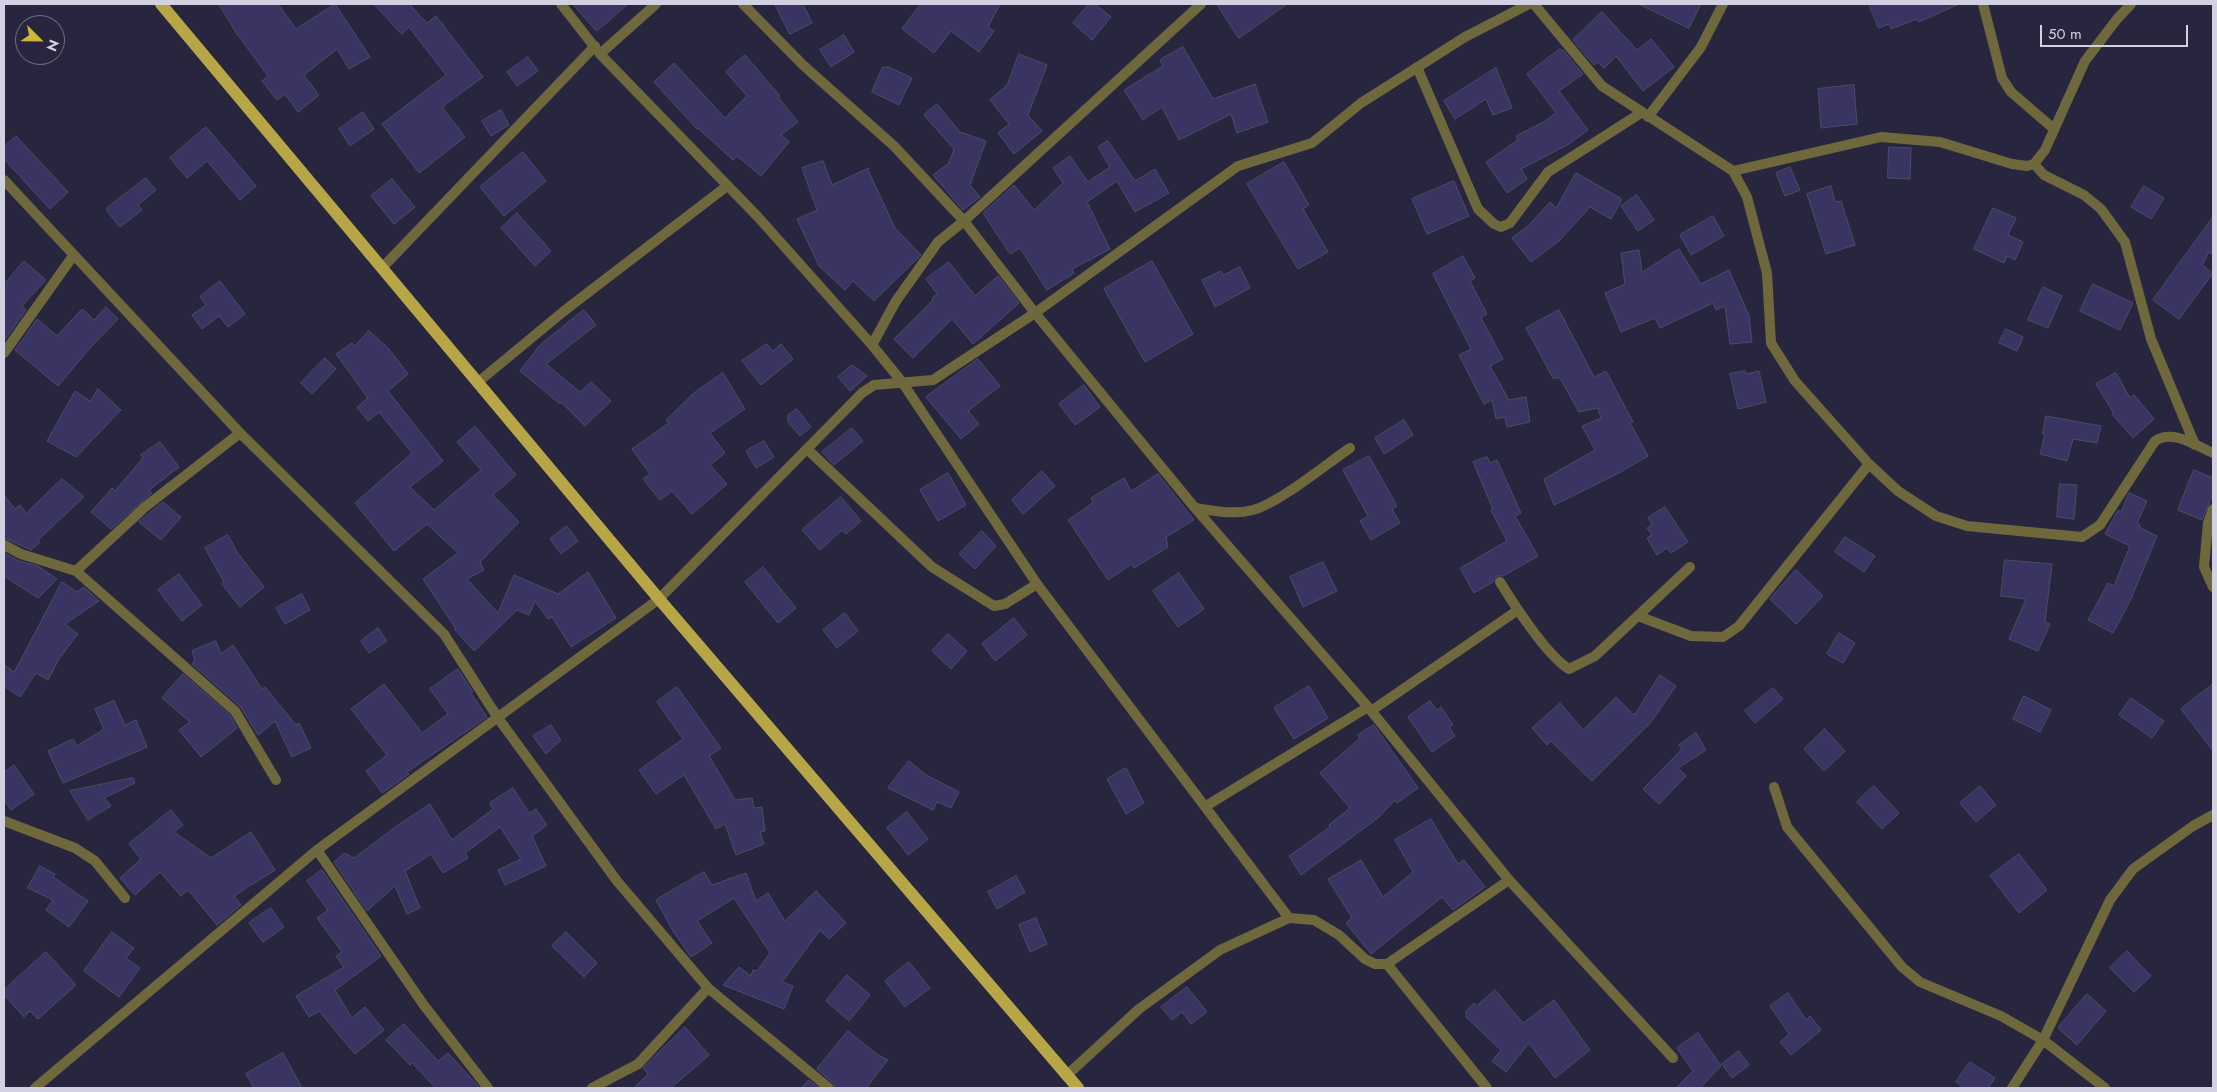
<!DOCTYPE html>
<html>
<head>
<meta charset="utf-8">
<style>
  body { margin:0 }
  #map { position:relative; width:2217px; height:1092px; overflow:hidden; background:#28263f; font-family:Jost,sans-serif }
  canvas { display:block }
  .frame { position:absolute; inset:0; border:5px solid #d1d1e1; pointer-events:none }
  .north { position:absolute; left:15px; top:15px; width:50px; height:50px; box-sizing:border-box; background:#28263f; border:1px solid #6c6a80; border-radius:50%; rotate:113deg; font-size:14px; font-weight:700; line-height:20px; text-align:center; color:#d1d1e1 }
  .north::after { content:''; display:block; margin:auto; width:18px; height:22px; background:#ceb838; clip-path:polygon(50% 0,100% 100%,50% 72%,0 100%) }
  .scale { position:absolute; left:2040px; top:25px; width:148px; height:22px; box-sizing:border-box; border:2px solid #d1d1e1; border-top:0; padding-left:6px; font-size:15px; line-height:18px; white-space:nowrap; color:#d1d1e1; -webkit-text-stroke:4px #28263f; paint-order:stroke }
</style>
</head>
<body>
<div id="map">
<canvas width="2217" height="1092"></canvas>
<div class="frame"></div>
<div class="north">N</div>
<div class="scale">50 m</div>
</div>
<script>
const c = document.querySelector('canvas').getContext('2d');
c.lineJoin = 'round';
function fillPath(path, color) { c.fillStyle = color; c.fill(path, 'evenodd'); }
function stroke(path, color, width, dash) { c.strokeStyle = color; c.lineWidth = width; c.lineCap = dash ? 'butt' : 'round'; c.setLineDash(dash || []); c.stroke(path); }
const building = new Path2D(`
  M 219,4 L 278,4 L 296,29 L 335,4 L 370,57 L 349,69 L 337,49 L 304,75 L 319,95 L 298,112 L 285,94 L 277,100 L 262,81 L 268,76 L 237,34 Z
  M 374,4 L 409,4 L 427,23 L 436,16 L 483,77 L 442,107 L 465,137 L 419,173 L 382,124 L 446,75 L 409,27 L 402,34 Z
  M 573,4 L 628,4 L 597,31 Z
  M 775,4 L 803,4 L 812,23 L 790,34 Z
  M 921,4 L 1000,4 L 988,27 L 994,31 L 979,52 L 951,31 L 934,53 L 902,29 Z
  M 1089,4 L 1095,4 L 1111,17 L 1092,40 L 1073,23 Z
  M 1217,4 L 1287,4 L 1239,38 Z
  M 1639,4 L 1701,4 L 1689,28 Z
  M 1869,4 L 1959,4 L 1919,22 L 1917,19 L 1891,29 L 1889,24 L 1879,28 Z
  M 1602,12 L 1637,50 L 1651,39 L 1674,67 L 1643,91 L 1616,56 L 1604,68 L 1598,62 L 1594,65 L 1573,40 Z
  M 844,35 L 854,52 L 831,67 L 820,50 Z
  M 1183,47 L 1213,99 L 1255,84 L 1268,122 L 1237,133 L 1231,114 L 1179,140 L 1162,107 L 1143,120 L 1124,90 L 1163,66 L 1160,60 Z
  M 1560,49 L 1562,51 L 1563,50 L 1583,74 L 1559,91 L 1588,130 L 1569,144 L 1521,169 L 1527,179 L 1507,193 L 1486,162 L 1518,140 L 1516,136 L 1542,123 L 1556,113 L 1527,74 Z
  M 1019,54 L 1047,65 L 1028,115 L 1042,131 L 1014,154 L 998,133 L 1009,124 L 990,100 L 1007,85 Z
  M 745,55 L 780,96 L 778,97 L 798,122 L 781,135 L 789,142 L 761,176 L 737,156 L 733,160 L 698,128 L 697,129 L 654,82 L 674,63 L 725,118 L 747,96 L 726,72 Z
  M 528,57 L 538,71 L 517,86 L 507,72 Z
  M 883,67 L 889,67 L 912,78 L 899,105 L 872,92 Z
  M 1496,68 L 1512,108 L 1493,115 L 1486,99 L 1455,119 L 1444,101 Z
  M 1854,85 L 1857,124 L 1821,128 L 1818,89 Z
  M 937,104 L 960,132 L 986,141 L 970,185 L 980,197 L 963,210 L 933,175 L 949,163 L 954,149 L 924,115 Z
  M 501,110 L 509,125 L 491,136 L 482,121 Z
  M 363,112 L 374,129 L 350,146 L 339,129 Z
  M 206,127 L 256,186 L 240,200 L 207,161 L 187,178 L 170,158 Z
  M 16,136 L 68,192 L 50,209 L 4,159 L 4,147 Z
  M 1108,141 L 1135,181 L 1155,169 L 1169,193 L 1135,212 L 1117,181 L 1087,202 L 1110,249 L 1072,269 L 1074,273 L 1047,290 L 1020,248 L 1010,254 L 983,213 L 1014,185 L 1034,210 L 1063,183 L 1053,168 L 1070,156 L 1088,182 L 1110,167 L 1098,147 Z
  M 1889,147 L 1911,148 L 1910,179 L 1888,178 Z
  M 523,152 L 546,181 L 504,216 L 480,187 Z
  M 823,161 L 832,185 L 869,168 L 868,170 L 895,228 L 921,255 L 874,301 L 853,281 L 845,290 L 819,266 L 797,219 L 817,210 L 802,168 Z
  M 1284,162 L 1309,205 L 1303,209 L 1328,252 L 1298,269 L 1247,184 Z
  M 1790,167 L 1800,190 L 1785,196 L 1776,173 Z
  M 1576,173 L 1622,199 L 1611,219 L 1590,207 L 1559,241 L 1531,262 L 1512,238 L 1528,226 L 1550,202 L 1556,208 Z
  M 146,178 L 156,190 L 138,205 L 142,210 L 120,227 L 107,211 L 107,208 Z
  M 392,179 L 415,207 L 394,224 L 371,196 Z
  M 1454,181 L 1469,216 L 1427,234 L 1412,199 Z
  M 1831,186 L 1835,202 L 1841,201 L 1855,245 L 1826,254 L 1807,194 Z
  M 2144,186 L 2164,198 L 2151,219 L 2131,207 Z
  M 1637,195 L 1654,220 L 1638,231 L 1621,206 Z
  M 1993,208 L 2016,218 L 2008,235 L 2023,242 L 2015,260 L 2007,256 L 2004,263 L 1974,249 Z
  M 517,213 L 551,251 L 535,266 L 501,228 Z
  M 1713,216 L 1724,236 L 1691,255 L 1680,235 Z
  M 2213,217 L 2213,255 L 2209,252 L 2202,265 L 2213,273 L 2179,319 L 2153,300 Z
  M 1679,249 L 1701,284 L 1729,270 L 1749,316 L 1752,342 L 1730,344 L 1725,306 L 1716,310 L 1713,303 L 1660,328 L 1655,318 L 1621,332 L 1605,293 L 1625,284 L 1621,253 L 1639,250 L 1642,272 Z
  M 1463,256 L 1475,278 L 1470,281 L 1487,314 L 1481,318 L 1503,359 L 1490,366 L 1509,400 L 1526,397 L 1530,422 L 1507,427 L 1505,417 L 1496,419 L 1492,400 L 1484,404 L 1459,355 L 1471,349 L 1433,274 Z
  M 24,261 L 46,280 L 22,306 L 26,310 L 4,341 L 4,285 Z
  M 1152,261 L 1193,334 L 1145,362 L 1104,289 Z
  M 949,262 L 975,296 L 998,276 L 1019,303 L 973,344 L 952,319 L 913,358 L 894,339 L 933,300 L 932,298 L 937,294 L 926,279 Z
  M 1240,267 L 1250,288 L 1215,307 L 1202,280 L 1221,271 L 1223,275 Z
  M 220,281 L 245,314 L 228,327 L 219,316 L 202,329 L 192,315 L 206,305 L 200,297 Z
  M 2093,284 L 2133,303 L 2120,330 L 2080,311 Z
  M 2043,287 L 2062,296 L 2048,328 L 2028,320 Z
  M 106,307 L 118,319 L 90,348 L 58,386 L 15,350 L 37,319 L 57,336 L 82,309 L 94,320 Z
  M 584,310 L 596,325 L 546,364 L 580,392 L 591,382 L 611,401 L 585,426 L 561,402 L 560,404 L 520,371 L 540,345 Z
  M 1559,310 L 1594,377 L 1606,371 L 1633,422 L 1630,423 L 1648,456 L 1617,474 L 1554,505 L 1544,479 L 1595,450 L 1582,426 L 1601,418 L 1598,408 L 1579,412 L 1560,378 L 1553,378 L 1526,328 Z
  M 2006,329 L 2023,337 L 2017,351 L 1999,343 Z
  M 369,331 L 389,349 L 408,374 L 388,391 L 443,461 L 410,487 L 434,510 L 481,470 L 457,442 L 475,426 L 516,475 L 493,495 L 519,522 L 480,562 L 484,570 L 467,579 L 498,613 L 514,575 L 558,594 L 588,572 L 616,618 L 571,647 L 552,617 L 548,619 L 535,601 L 529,615 L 517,610 L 474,651 L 455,630 L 456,629 L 423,579 L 458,553 L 427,524 L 394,551 L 355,503 L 412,453 L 379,412 L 368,421 L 357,407 L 368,398 L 336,354 L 352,343 L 354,346 Z
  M 767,344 L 773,351 L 781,344 L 793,359 L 761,385 L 742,361 Z
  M 325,358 L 336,369 L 312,394 L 301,383 Z
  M 978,359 L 1000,386 L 968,411 L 979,424 L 961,439 L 926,397 Z
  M 852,365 L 867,376 L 850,391 L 838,377 Z
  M 1745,371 L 1746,374 L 1759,371 L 1766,402 L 1738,409 L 1730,374 Z
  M 723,373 L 745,409 L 710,433 L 725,453 L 710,465 L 727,484 L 692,514 L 672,491 L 660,500 L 643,479 L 650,474 L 632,449 L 669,423 L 666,420 L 695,392 Z
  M 2116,373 L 2130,398 L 2134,395 L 2154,419 L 2133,438 L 2112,414 L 2113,412 L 2096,384 Z
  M 1084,385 L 1100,407 L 1075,425 L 1059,404 Z
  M 98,389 L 121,410 L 76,457 L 47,441 L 75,391 L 90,401 Z
  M 797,409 L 811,427 L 800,436 L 788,422 L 788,415 Z
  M 2046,416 L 2101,426 L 2097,443 L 2073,439 L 2067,461 L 2040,454 L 2045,434 L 2043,434 Z
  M 1404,420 L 1413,435 L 1384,454 L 1375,438 Z
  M 852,428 L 863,441 L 834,465 L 822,452 Z
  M 764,441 L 774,457 L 756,468 L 746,451 Z
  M 160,442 L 179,467 L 149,490 L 152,493 L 111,529 L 91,512 L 112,488 L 115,491 L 143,458 L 141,455 Z
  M 1369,456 L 1397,506 L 1392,509 L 1400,523 L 1371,540 L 1360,521 L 1368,516 L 1343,470 Z
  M 1487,457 L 1490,463 L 1497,460 L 1521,513 L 1515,516 L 1538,556 L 1503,576 L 1497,576 L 1493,582 L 1474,593 L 1460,568 L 1507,541 L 1491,510 L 1493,509 L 1473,462 Z
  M 2194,470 L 2213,478 L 2213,494 L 2202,520 L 2178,510 Z
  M 1042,471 L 1055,486 L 1023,514 L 1012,500 Z
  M 948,473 L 966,505 L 938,521 L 920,490 Z
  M 1158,474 L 1194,520 L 1166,537 L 1168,547 L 1134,568 L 1132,564 L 1108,580 L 1068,520 L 1093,503 L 1091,498 L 1124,478 L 1131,491 Z
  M 62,479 L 84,497 L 38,540 L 40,542 L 31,550 L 4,538 L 4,495 L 15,509 L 20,505 L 26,513 Z
  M 2060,484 L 2077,485 L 2074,519 L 2057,517 Z
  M 2129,493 L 2147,501 L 2137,523 L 2140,525 L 2139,527 L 2157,536 L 2130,601 L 2113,633 L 2088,620 L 2108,583 L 2114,586 L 2130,546 L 2105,534 L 2118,510 L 2121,512 Z
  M 841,497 L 861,521 L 846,534 L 842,530 L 820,550 L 802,530 Z
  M 163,502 L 181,517 L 161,540 L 139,522 Z
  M 1665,507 L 1688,542 L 1671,553 L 1667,548 L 1657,555 L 1647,538 L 1652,535 L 1647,528 L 1652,525 L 1648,518 Z
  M 567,526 L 578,541 L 561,554 L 550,539 Z
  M 982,531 L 996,546 L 975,569 L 959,554 Z
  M 228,535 L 237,552 L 264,587 L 240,607 L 222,584 L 224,582 L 205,548 Z
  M 1845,537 L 1875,556 L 1864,572 L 1835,552 Z
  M 4,553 L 19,561 L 38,566 L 57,579 L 38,598 L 4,576 Z
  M 2005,560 L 2052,564 L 2045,622 L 2050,624 L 2038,651 L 2009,639 L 2026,599 L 2001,596 Z
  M 1323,562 L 1337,591 L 1303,607 L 1290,577 Z
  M 763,567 L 796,608 L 778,623 L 745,582 Z
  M 1796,570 L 1823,596 L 1796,624 L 1770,599 Z
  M 1179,573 L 1204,609 L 1178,627 L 1153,591 Z
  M 179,574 L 202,605 L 182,621 L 158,590 Z
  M 62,582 L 77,592 L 84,587 L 99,601 L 65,624 L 78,634 L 59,659 L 48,680 L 36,673 L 20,697 L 4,686 L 4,665 L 14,672 Z
  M 302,594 L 310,610 L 285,624 L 276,608 Z
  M 845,613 L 858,631 L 837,648 L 823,630 Z
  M 1014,618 L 1027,635 L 995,661 L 982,644 Z
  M 378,628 L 387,641 L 369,653 L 361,641 Z
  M 1839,633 L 1855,643 L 1843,663 L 1827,654 Z
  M 948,634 L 967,651 L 951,669 L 932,651 Z
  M 216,641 L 221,654 L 233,645 L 262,689 L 265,687 L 296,725 L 299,723 L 311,748 L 292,757 L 275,721 L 258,735 L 240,706 L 192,664 L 195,660 L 192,651 Z
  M 458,669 L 473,692 L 471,693 L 487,717 L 407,772 L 409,774 L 382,793 L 366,771 L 387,755 L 351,709 L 384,684 L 422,733 L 448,714 L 430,689 Z
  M 183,674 L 230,715 L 237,728 L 201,757 L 179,730 L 190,722 L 162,698 Z
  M 1660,675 L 1676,686 L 1651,722 L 1592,781 L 1551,741 L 1547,745 L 1532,728 L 1560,703 L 1583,730 L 1616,697 L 1634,715 Z
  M 2213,684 L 2213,751 L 2181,709 Z
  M 1309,686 L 1328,718 L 1294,739 L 1274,708 Z
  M 677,687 L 721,748 L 709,756 L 735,800 L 752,798 L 754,808 L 762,807 L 765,831 L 760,832 L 764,844 L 736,855 L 725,824 L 716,829 L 684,775 L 656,794 L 639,770 L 683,739 L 657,702 Z
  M 1773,688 L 1783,699 L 1755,723 L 1745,711 Z
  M 2024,696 L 2051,710 L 2040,732 L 2013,719 Z
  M 2131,698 L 2164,721 L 2152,738 L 2119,715 Z
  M 114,701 L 125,725 L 136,720 L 147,747 L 63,783 L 48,751 L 73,739 L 77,746 L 104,729 L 95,709 Z
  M 1430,701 L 1437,710 L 1441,707 L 1453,725 L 1449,727 L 1455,736 L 1432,752 L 1408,717 Z
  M 551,725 L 561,740 L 546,754 L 533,736 Z
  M 1374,725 L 1418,788 L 1397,803 L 1395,800 L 1379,817 L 1301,875 L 1289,856 L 1330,827 L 1329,825 L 1350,808 L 1320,773 L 1360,738 L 1358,735 Z
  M 1825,729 L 1845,751 L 1824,771 L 1804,749 Z
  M 1696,733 L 1706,750 L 1678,768 L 1686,776 L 1659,804 L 1643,789 L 1682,749 L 1679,745 Z
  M 909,761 L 926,775 L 959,792 L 951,808 L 937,802 L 933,810 L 888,788 Z
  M 14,765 L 34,794 L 11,810 L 4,800 L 4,773 Z
  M 1126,768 L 1144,803 L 1126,814 L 1107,779 Z
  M 133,778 L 135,783 L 104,798 L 111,806 L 88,820 L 70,791 Z
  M 1874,786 L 1899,813 L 1882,829 L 1857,802 Z
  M 1980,786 L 1996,805 L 1976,822 L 1960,803 Z
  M 513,788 L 529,813 L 536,809 L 547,825 L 532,836 L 546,866 L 505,885 L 498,870 L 521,859 L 500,827 L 465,853 L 468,858 L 443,873 L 431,854 L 405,871 L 420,908 L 407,914 L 395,886 L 367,911 L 334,862 L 345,853 L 354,858 L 398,825 L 430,804 L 452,840 L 493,809 L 490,803 Z
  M 171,810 L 183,825 L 174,832 L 211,858 L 251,832 L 275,870 L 234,896 L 241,905 L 217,925 L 188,890 L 181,896 L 160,872 L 135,895 L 120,878 L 141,859 L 129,844 Z
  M 907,812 L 928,839 L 908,855 L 887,828 Z
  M 1431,819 L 1458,864 L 1464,860 L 1485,887 L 1453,910 L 1442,897 L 1371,954 L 1346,923 L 1352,918 L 1328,879 L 1361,860 L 1383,897 L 1413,872 L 1395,840 Z
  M 2019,854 L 2047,890 L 2019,913 L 1990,876 Z
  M 40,866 L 55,874 L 53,877 L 88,901 L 69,927 L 46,910 L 53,900 L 28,888 Z
  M 322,870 L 381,956 L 335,990 L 352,1018 L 365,1007 L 384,1030 L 355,1054 L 319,1011 L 309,1017 L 296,996 L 344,967 L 336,956 L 342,952 L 317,918 L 328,910 L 307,881 Z
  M 704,872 L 712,885 L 746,873 L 756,901 L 768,893 L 785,921 L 816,891 L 846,923 L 829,939 L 820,930 L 782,982 L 793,986 L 784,1009 L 723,985 L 739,967 L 751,976 L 753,970 L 757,971 L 770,953 L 734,898 L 697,921 L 712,943 L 691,957 L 673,931 L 656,900 Z
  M 1016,876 L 1025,892 L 997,909 L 988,892 Z
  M 271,908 L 284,927 L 263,942 L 249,923 Z
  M 1036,918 L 1047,944 L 1030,952 L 1019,925 Z
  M 112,932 L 134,948 L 126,958 L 140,968 L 119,997 L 84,971 Z
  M 566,932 L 597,963 L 584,977 L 552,946 Z
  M 2127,951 L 2151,976 L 2134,992 L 2110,968 Z
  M 46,952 L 76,985 L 38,1019 L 30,1011 L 24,1017 L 4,995 L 4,990 Z
  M 909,962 L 930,988 L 905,1007 L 885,981 Z
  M 847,975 L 870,995 L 849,1021 L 826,1001 Z
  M 1187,987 L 1207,1012 L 1191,1024 L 1182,1012 L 1172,1020 L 1161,1007 Z
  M 1495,990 L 1523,1023 L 1554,1000 L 1590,1050 L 1555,1078 L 1529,1043 L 1506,1072 L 1492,1061 L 1501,1050 L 1466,1017 L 1466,1011 L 1474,1003 L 1476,1006 Z
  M 1788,993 L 1806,1020 L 1810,1016 L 1821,1030 L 1791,1055 L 1780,1042 L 1789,1034 L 1770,1006 Z
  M 2087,994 L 2106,1011 L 2077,1045 L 2058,1028 Z
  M 404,1024 L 438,1061 L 448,1053 L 480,1088 L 436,1088 L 412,1063 L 410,1065 L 386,1040 Z
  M 685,1027 L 709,1055 L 671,1088 L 634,1088 L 648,1074 L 643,1068 Z
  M 848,1031 L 878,1055 L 888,1060 L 866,1088 L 836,1088 L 833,1083 L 817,1069 Z
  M 1698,1033 L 1721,1066 L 1700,1088 L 1676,1088 L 1693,1071 L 1677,1048 Z
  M 1739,1051 L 1749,1065 L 1732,1078 L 1722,1064 Z
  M 283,1053 L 302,1088 L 254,1088 L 246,1074 Z
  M 1970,1062 L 1995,1078 L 1988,1088 L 1965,1088 L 1956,1082 Z
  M 809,1080 L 819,1088 L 802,1088 Z`);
fillPath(building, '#393462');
stroke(building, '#4d4c67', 1);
stroke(new Path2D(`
  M 561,4 L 600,54 L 758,217 L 872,345 L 902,382 L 1037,584 L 1289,918
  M 743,4 L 803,65 L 894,146 L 964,221 L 1035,313 L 1195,508 L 1368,707 L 1509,880 L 1673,1058
  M 1534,4 L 1602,86 L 1733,171 L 1747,197 L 1767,273 L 1771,343 L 1795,381 L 1869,464 L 1898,491 L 1936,516 L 1967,526 L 2082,537 L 2100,525 L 2155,441 C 2172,429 2195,445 2213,453
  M 1983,4 L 2002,78 L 2011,92 L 2054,129
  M 600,54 L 656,4
  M 1417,67 L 1478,209 L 1494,224 L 1501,227 L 1510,223 L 1548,172 L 1641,113
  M 1648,117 L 1701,47 L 1723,4
  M 2034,164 L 2044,175 L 2084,195 L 2101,209 L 2125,242 L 2151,339 L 2195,445
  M 1733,171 L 1881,137 L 1940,142 L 2012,164 L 2027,166 L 2034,164 L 2045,150 L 2085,61 L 2117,19 L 2131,4
  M 4,180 L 240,433 L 444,634 L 498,718 L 617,881 L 708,988 L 829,1088
  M 382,268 L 595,46
  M 872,345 L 896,301 L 938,242 L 964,221 L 1201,4
  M 4,353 L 73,256
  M 477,383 L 564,311 L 727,186
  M 807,449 L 932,567 L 994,606 L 1005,604 L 1037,584
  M 1195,508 C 1214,511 1234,515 1253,510 C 1279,503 1325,465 1350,448
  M 2213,509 L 2208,523 L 2204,567 L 2213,587
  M 4,545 L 21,554 L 76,571 L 235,711 L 276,780
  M 76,571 L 145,507 L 240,433
  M 1500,582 C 1515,606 1546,655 1569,669 L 1595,656 L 1690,567
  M 1638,616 L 1691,636 L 1723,637 L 1739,626 L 1869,464
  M 1371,711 L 1518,610
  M 1774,787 L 1787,827 L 1902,967 L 1920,982 L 2001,1016 L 2043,1040 L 2105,1088
  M 1206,806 L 1368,707
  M 4,821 L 75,848 L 95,861 L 125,898
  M 317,850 L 423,1004 L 488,1088
  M 1387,964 L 1487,1088
  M 1066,1076 L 1139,1009 L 1220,950 L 1289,918 L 1314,920 L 1339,935 L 1365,959 L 1375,964 L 1387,964 L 1509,880
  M 35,1088 L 317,850 L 659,599 L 862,393 L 874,385 L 933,380 L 1035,313 L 1238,166 L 1312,143 L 1361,103 L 1465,37 L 1529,4
  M 592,1088 L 638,1064 L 708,988
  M 2012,1088 L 2043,1040 L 2110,900 L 2133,869 L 2193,826 L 2213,815`), '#70683d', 10);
stroke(new Path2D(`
  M 161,4 L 659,599 L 1078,1088`), '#b7a646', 12);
</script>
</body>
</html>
